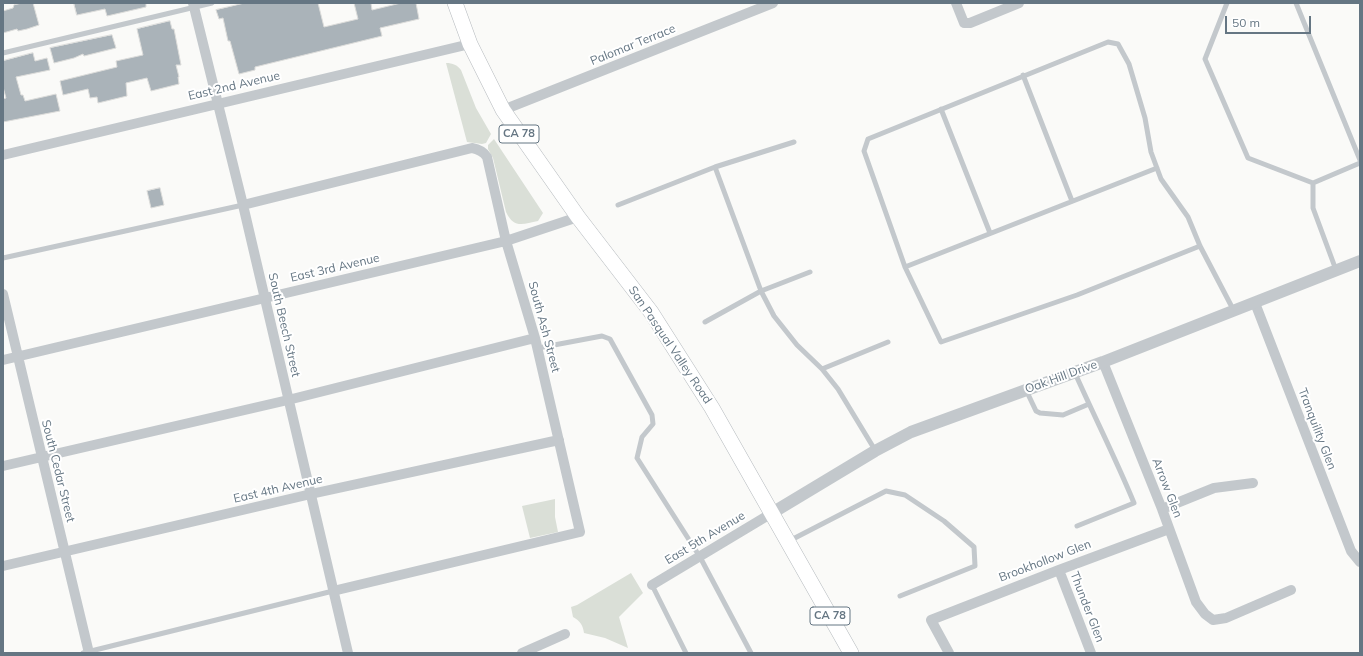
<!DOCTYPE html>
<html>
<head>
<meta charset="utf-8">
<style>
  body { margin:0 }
  #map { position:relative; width:1363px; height:656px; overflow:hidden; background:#fafaf8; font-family:Mulish,sans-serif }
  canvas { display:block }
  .frame { position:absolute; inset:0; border:4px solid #657683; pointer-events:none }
  .scale { position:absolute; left:1225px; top:16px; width:86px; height:18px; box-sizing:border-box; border:2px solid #657683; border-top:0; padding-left:5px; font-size:12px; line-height:14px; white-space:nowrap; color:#657683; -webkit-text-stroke:3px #fff; paint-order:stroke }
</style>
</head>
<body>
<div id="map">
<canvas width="1363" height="656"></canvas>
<div class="frame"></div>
<div class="scale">50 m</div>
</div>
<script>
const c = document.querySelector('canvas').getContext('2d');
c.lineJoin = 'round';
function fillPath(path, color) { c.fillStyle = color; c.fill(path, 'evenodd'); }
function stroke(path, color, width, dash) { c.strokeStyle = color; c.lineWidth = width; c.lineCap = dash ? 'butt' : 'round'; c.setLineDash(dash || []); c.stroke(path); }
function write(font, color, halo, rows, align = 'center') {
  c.font = font + ' Mulish,sans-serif'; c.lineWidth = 4; c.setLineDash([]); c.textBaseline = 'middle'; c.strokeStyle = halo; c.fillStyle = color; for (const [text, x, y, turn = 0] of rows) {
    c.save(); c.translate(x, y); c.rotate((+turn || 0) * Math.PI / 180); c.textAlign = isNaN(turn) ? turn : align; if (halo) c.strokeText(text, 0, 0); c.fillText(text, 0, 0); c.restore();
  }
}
fillPath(new Path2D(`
  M 446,63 C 453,63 457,65 461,70 L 476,108 L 491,134 L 486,143 L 482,144 L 467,142 Z
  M 494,139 L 543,213 L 538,221 C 523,224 514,229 506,212 L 493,158 L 488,149 L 488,145 Z
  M 555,499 L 555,517 L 558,532 L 530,538 L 522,506 Z
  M 631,573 L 643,593 L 619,617 L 628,648 L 605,638 L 584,633 C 583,625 580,621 573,617 L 571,607 L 577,605 Z`), '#dadfd7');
const building = new Path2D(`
  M 23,3 L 33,3 L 39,25 L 27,29 L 18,31 L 17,29 L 3,33 L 3,11 L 13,8 L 14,5 Z
  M 74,3 L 146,3 L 146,7 L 107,16 L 105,9 L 77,15 Z
  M 245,3 L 318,3 L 324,27 L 358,19 L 354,3 L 371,3 L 372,10 L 401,3 L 416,3 L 419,19 L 380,28 L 382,36 L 255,67 L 255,70 L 239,74 L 230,41 L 228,41 L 223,18 L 219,19 L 216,10 Z
  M 170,21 L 172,29 L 174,29 L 181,65 L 176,65 L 179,77 L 178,77 L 179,84 L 151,91 L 147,78 L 126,83 L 127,96 L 98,103 L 97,97 L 90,98 L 88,89 L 63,95 L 60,81 L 117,67 L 116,61 L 143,55 L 137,29 Z
  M 112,35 L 116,48 L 84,56 L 83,54 L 74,58 L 54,63 L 50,48 Z
  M 33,53 L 35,61 L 47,58 L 50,70 L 16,77 L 21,95 L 23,95 L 25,101 L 56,94 L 60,111 L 3,122 L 3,99 L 6,98 L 3,87 L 3,61 Z
  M 160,188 L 164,205 L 151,208 L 147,191 Z`);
fillPath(building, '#aab3b9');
stroke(building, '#dcdcda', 1);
const primary = new Path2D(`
  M 455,3 L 470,44 L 503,110 L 578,217 L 651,312 L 712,408 L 851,653`);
stroke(primary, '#b5babe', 16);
stroke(new Path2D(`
  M 1227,3 L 1205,59 L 1248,158 L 1313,183
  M 1296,3 L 1360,160
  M 3,53 L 212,3
  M 1023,75 L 1072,201
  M 941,109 L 990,233
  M 715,167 L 761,291 L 774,316 L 797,345 L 822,369 L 838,389 L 875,450
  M 618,205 L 715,167 L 794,142
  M 1200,246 L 1077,295 L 941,342 L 905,267 L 864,151 L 868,139 L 1108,42 L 1118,44 L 1129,64 L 1145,118 L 1151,152 L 1161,179 L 1188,217 L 1200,246 L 1234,311
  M 3,258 L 243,205
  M 905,267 L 1157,168
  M 1336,270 L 1313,208 L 1313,183 L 1360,163
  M 705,322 L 761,291 L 810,272
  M 538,348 L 602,336 L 610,339 L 652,415 L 653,424 L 642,437 L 637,458 L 700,557 L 751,653
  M 822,369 L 888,342
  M 1075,373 C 1094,416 1116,459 1134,503 L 1077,526
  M 1026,390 L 1036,411 L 1040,413 L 1063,415 L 1089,404
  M 789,541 L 886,491 L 905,495 L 944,521 L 974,547 L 975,566 L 900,596
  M 652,585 L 686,653
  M 83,653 L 333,591`), '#c3c8cc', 5);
stroke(new Path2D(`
  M 193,3 L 243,205 L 348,653
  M 956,3 L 964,23 L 970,23 L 1019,3
  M 503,110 L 773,3
  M 3,155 L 470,44
  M 243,205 L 472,148 C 478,149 483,151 487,157 L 506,241 L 535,338 L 580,532 L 333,591
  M 3,294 L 89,653
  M 1255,303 L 1351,551 L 1360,562
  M 3,360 L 506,241 L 578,217
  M 1103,362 L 1162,509 L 1196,602 L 1205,614 L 1213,620 L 1226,618 L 1291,590
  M 3,466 L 288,400 L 535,338
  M 1162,509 L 1214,488 L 1253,483
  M 3,566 L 311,494 L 559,440
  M 1059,570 L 1091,653
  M 652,585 L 772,513
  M 522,653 L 565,634
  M 949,653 L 931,620 L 1059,570 L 1169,529`), '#c3c8cc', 10);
stroke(new Path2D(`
  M 772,513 L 875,451 L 911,432 L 1103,362 L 1360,261`), '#c3c8cc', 12);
stroke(primary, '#fff', 15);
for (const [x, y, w] of [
  [519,134,40],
  [830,616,40]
]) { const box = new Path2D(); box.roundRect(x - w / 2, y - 9, w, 18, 3); c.fillStyle = '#fff'; c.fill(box); stroke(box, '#657683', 1); }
write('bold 11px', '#657683', null, [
  ["CA 78",519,134],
  ["CA 78",830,616]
]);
write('12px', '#657683', '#fff', [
  ["Palomar Terrace",633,45,-22],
  ["East 2nd Avenue",234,86,-13],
  ["East 3rd Avenue",335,268,-13],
  ["South Beech Street",284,325,77],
  ["South Ash Street",544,327,75],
  ["San Pasqual Valley Road",670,345,56],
  ["Oak Hill Drive",1061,377,-20],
  ["Tranquility Glen",1317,429,69],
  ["South Cedar Street",58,471,76],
  ["Arrow Glen",1167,488,69],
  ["East 4th Avenue",278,489,-13],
  ["East 5th Avenue",705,538,-31],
  ["Brookhollow Glen",1045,561,-21],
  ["Thunder Glen",1087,607,69]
]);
</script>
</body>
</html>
